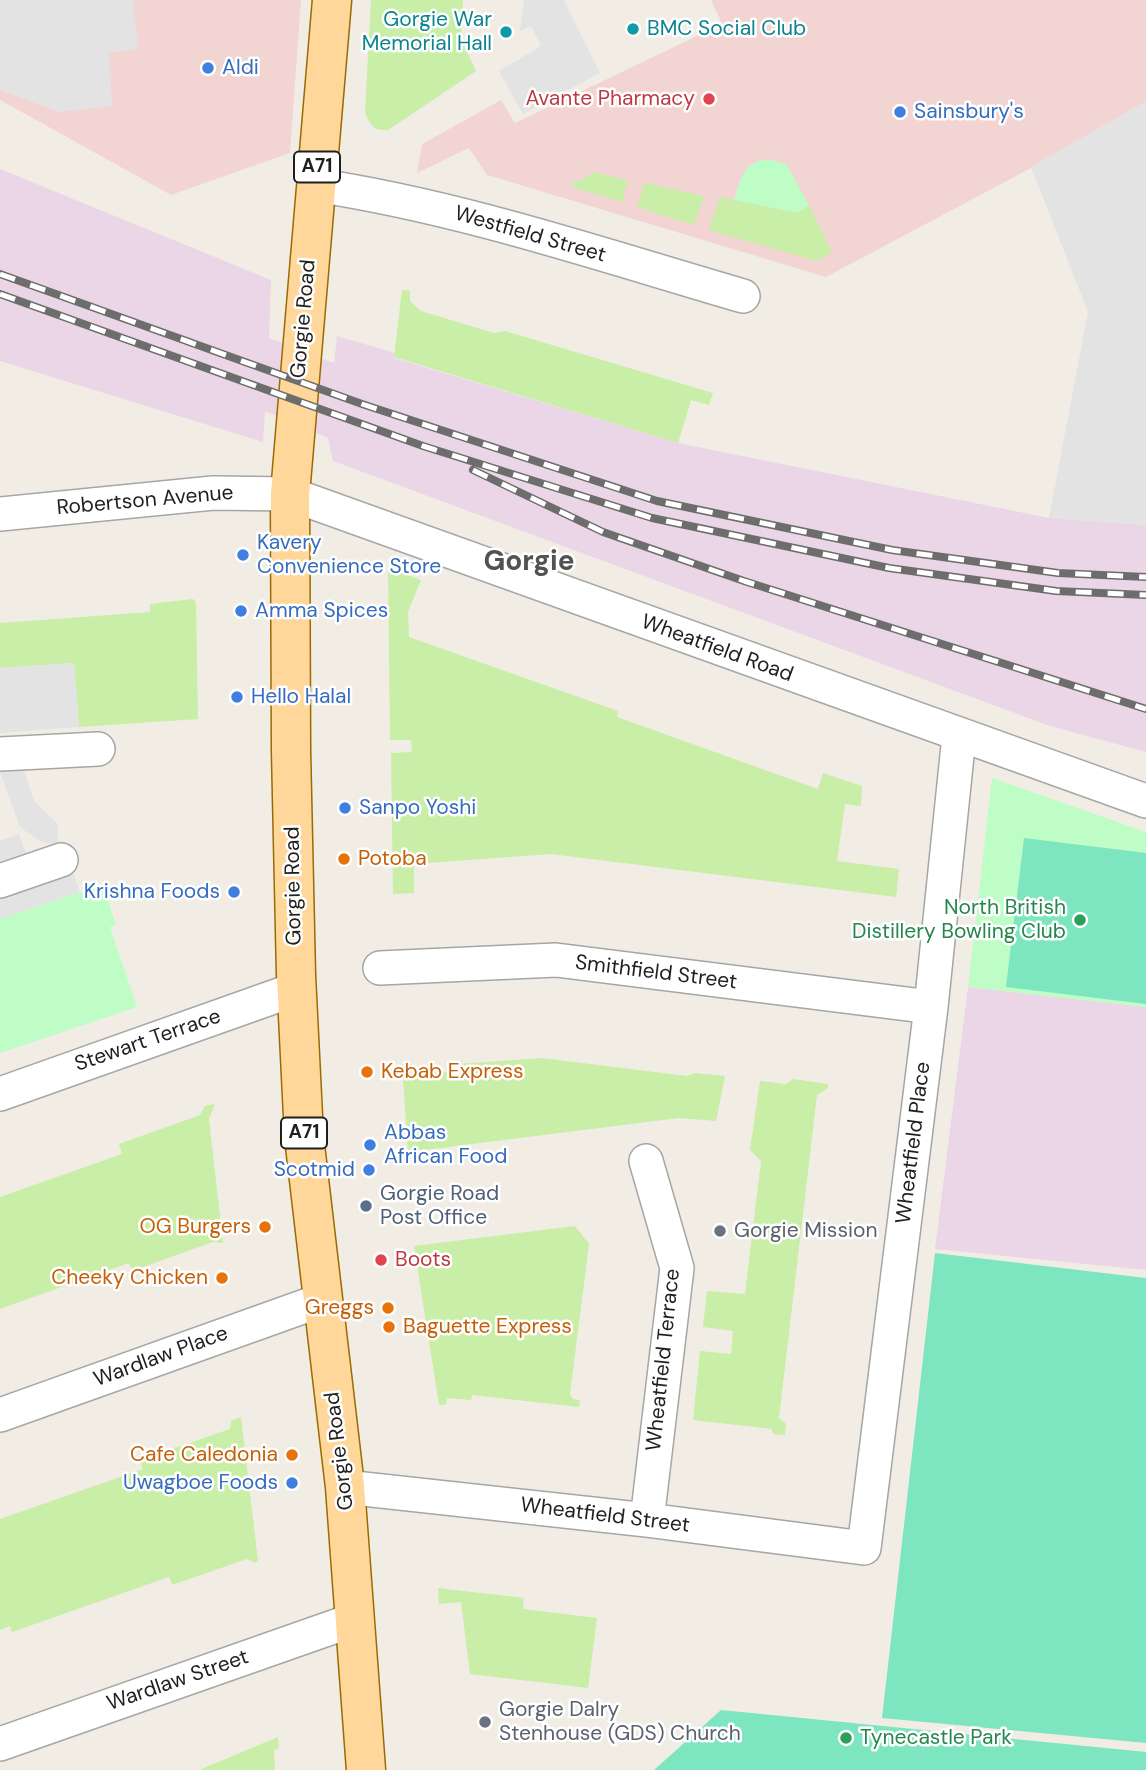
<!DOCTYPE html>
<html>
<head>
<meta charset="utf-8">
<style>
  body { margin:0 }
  canvas { display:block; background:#f1ede5 }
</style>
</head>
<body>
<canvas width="1146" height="1770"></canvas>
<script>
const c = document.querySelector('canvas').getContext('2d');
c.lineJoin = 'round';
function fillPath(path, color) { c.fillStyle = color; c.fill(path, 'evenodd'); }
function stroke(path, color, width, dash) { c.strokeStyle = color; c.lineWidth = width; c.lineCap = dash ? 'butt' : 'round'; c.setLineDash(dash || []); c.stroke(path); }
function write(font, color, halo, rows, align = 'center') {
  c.font = font + ' "DM Sans",sans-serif'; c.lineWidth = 5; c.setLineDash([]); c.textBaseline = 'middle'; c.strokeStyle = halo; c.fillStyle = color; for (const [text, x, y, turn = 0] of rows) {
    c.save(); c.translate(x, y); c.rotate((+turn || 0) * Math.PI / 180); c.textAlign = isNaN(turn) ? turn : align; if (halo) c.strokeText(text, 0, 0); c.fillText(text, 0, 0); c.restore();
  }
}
fillPath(new Path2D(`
  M 0,0 L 301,0 L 290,153 L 171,195 L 0,100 Z
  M 711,0 L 1146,0 L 1146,107 L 826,277 L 487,175 L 469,148 L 417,173 L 422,144 L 501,100 L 515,123 L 722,24 Z`), '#f2d5d3');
fillPath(new Path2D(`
  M 0,169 L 271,280 L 269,338 L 334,363 L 337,336 L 395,353 L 394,358 L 678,443 L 1049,518 L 1146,525 L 1146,752 L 1050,726 L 333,461 L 328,438 L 265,411 L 263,442 L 0,361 Z
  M 968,987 L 1146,1007 L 1146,1270 L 935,1249 Z`), '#ead6e6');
fillPath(new Path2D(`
  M 371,0 L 463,0 L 461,39 L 476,71 L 388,130 C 373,131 370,125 365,112 Z
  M 595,172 L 628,181 L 622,202 L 569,186 Z
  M 645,183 L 704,196 L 694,225 L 637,207 Z
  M 720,197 L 798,213 L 809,205 L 832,252 L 816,261 L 709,230 Z
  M 402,290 L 410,291 L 410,301 L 421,311 L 494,333 L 505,331 L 713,393 L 709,405 L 691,400 L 678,443 L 394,357 Z
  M 388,568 L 421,580 L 408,612 L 409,637 L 618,711 L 617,717 L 818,789 L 823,773 L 862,786 L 861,806 L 845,804 L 837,861 L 899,869 L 896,897 L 551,854 L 414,864 L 414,893 L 393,894 L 391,753 L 412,752 L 411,740 L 390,740 Z
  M 193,599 L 196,602 L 198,719 L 79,727 L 74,663 L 0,668 L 0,623 L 150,612 L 150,604 Z
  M 542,1058 L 687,1076 L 695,1073 L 725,1076 L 716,1121 L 679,1118 L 408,1152 L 402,1064 L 410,1065 L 411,1074 L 458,1071 L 458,1064 Z
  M 793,1079 L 828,1084 L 828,1088 L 817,1095 L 779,1418 L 786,1424 L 785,1435 L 773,1434 L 772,1429 L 693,1420 L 700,1351 L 731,1354 L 733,1331 L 703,1327 L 707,1291 L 745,1294 L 761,1161 L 750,1150 L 760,1081 L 786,1084 Z
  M 215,1104 L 209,1119 L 223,1243 L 213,1242 L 132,1271 L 129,1263 L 0,1309 L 0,1197 L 122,1154 L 119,1144 L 200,1115 L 205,1106 Z
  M 575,1226 L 589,1244 L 570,1394 L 573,1399 L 580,1400 L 579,1407 L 472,1395 L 471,1400 L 447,1398 L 446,1405 L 439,1405 L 414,1246 Z
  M 241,1417 L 258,1561 L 255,1563 L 247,1559 L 172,1585 L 169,1577 L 12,1632 L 10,1626 L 0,1630 L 0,1519 L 143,1469 L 140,1460 L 230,1429 L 231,1421 Z
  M 438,1588 L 524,1598 L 523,1609 L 597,1618 L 588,1688 L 470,1674 L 461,1602 L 439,1604 Z
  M 278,1737 L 279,1748 L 274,1750 L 275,1770 L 199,1770 Z`), '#c8eea7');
fillPath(new Path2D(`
  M 769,159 L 786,164 L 809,205 L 798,213 L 734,200 C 741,178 744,161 769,159 Z
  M 992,778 L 1146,832 L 1146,1007 L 968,987 Z
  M 103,885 L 116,925 L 110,927 L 137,1007 L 0,1053 L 0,919 Z`), '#bffdc6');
fillPath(new Path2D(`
  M 1024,838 L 1146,853 L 1146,1004 L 1006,987 Z
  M 935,1253 L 1146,1278 L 1146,1743 L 882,1718 Z
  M 721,1710 L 1146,1752 L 1146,1770 L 654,1770 Z`), '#7de5c0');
fillPath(new Path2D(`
  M 0,0 L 133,0 L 138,49 L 109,53 L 112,106 L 60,112 L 0,90 Z
  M 524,0 L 564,0 L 600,73 L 523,114 L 499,71 L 541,46 L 531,26 L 520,31 Z
  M 1146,101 L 1146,525 L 1049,518 L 1088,312 L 1031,167 Z
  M 74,663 L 79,727 L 0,733 L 0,668 Z
  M 22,764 L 34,801 L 58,824 L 58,845 L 39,841 L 20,827 L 0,772 Z
  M 19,834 L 26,853 L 0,863 L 0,841 Z
  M 73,872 L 80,892 L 0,919 L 0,897 Z`), '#e3e3e3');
const minor = new Path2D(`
  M 315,185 C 461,207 602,255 743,296
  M 0,514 L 213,493 L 290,494 L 1146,801
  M 0,754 L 98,749
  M 0,881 L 61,860
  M 380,968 L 556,960 L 931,1007
  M 0,1094 L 296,989
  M 646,1161 L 677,1268 L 647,1520
  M 0,1415 L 322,1300
  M 345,1487 L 647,1520 L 864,1548 L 931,1007 L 959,736
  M 0,1744 L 356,1619`);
const major = new Path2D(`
  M 332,0 L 290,494 L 291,750 L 296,975 L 304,1137 L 345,1487 L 366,1770`);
stroke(minor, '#a6a6a6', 36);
stroke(major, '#9a6b00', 41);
stroke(minor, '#fff', 33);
stroke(major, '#ffd79b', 38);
const rail = new Path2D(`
  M 0,274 L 362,404 L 657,501 L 892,550 L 1058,573 L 1146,577
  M 0,294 L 423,446 L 652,518 L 889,568 L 1056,591 L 1146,595
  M 473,470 L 603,532 L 744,581 L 1146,709`);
stroke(rail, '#6d6d6d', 8);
stroke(rail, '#fff', 5, [16]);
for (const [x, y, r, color] of [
  [633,29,7,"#0f9aa8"],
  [506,32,7,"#0f9aa8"],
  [208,68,7,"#3f7fe0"],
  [709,99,7,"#e0444e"],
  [900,112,7,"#3f7fe0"],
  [243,555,7,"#3f7fe0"],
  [241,611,7,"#3f7fe0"],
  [237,697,7,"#3f7fe0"],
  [345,808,7,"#3f7fe0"],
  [344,859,7,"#e8710a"],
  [234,892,7,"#3f7fe0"],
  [1080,920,7,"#2e9e5b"],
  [367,1072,7,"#e8710a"],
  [370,1145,7,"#3f7fe0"],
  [369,1170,7,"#3f7fe0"],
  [366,1206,7,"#5c6f8a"],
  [265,1227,7,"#e8710a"],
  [720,1231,7,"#6b7280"],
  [381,1260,7,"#e0444e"],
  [222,1278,7,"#e8710a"],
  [388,1308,7,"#e8710a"],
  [389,1327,7,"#e8710a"],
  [292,1455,7,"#e8710a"],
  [292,1483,7,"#3f7fe0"],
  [485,1722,7,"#6b7280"],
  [846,1738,7,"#2e9e5b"]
]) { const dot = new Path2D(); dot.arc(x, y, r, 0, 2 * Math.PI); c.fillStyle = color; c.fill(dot); stroke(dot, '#fff', 2.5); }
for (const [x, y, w] of [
  [317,167,46],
  [304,1133,46]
]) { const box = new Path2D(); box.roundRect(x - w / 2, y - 15.5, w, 31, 5); c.fillStyle = '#fff'; c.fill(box); stroke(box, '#1f1f1f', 2); }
write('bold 19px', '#1f1f1f', null, [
  ["A71",317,167],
  ["A71",304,1133]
]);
write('21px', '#0d838f', '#fff', [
  ["Gorgie War",492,20],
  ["Memorial Hall",492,44],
  ["BMC Social Club",647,29,"left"]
], 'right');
write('21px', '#366cbe', '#fff', [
  ["Aldi",222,68],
  ["Sainsbury's",914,112],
  ["Kavery",257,543],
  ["Convenience Store",257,567],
  ["Amma Spices",255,611],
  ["Hello Halal",251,697],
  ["Sanpo Yoshi",359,808],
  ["Krishna Foods",220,892,"right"],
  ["Abbas",384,1133],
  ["African Food",384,1157],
  ["Scotmid",355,1170,"right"],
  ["Uwagboe Foods",278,1483,"right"]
], 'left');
write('21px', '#be3a42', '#fff', [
  ["Avante Pharmacy",695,99],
  ["Boots",395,1260,"left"]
], 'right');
write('21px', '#1f1f1f', '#fff', [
  ["Westfield Street",530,235,16],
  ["Gorgie Road",304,319,-85],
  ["Robertson Avenue",145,501,-5],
  ["Wheatfield Road",717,649,20],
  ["Gorgie Road",294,886,-91],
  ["Smithfield Street",656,973,7],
  ["Stewart Terrace",148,1041,-19],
  ["Wheatfield Place",914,1143,-83],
  ["Wardlaw Place",161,1357,-20],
  ["Wheatfield Terrace",664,1360,-84],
  ["Gorgie Road",340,1451,-97],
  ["Wheatfield Street",605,1516,7],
  ["Wardlaw Street",178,1681,-19]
]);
write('21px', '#c56008', '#fff', [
  ["Potoba",358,859,"left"],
  ["Kebab Express",381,1072,"left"],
  ["OG Burgers",251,1227],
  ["Cheeky Chicken",208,1278],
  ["Greggs",374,1308],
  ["Baguette Express",403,1327,"left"],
  ["Cafe Caledonia",278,1455]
], 'right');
write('21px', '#27864d', '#fff', [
  ["North British",1066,908],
  ["Distillery Bowling Club",1066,932],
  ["Tynecastle Park",860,1738,"left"]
], 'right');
write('21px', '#4e5e75', '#fff', [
  ["Gorgie Road",380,1194],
  ["Post Office",380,1218]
], 'left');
write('21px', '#5b616d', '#fff', [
  ["Gorgie Mission",734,1231],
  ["Gorgie Dalry",499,1710],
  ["Stenhouse (GDS) Church",499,1734]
], 'left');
write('bold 28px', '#525252', '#fff', [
  ["Gorgie",529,563]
]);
</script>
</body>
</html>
